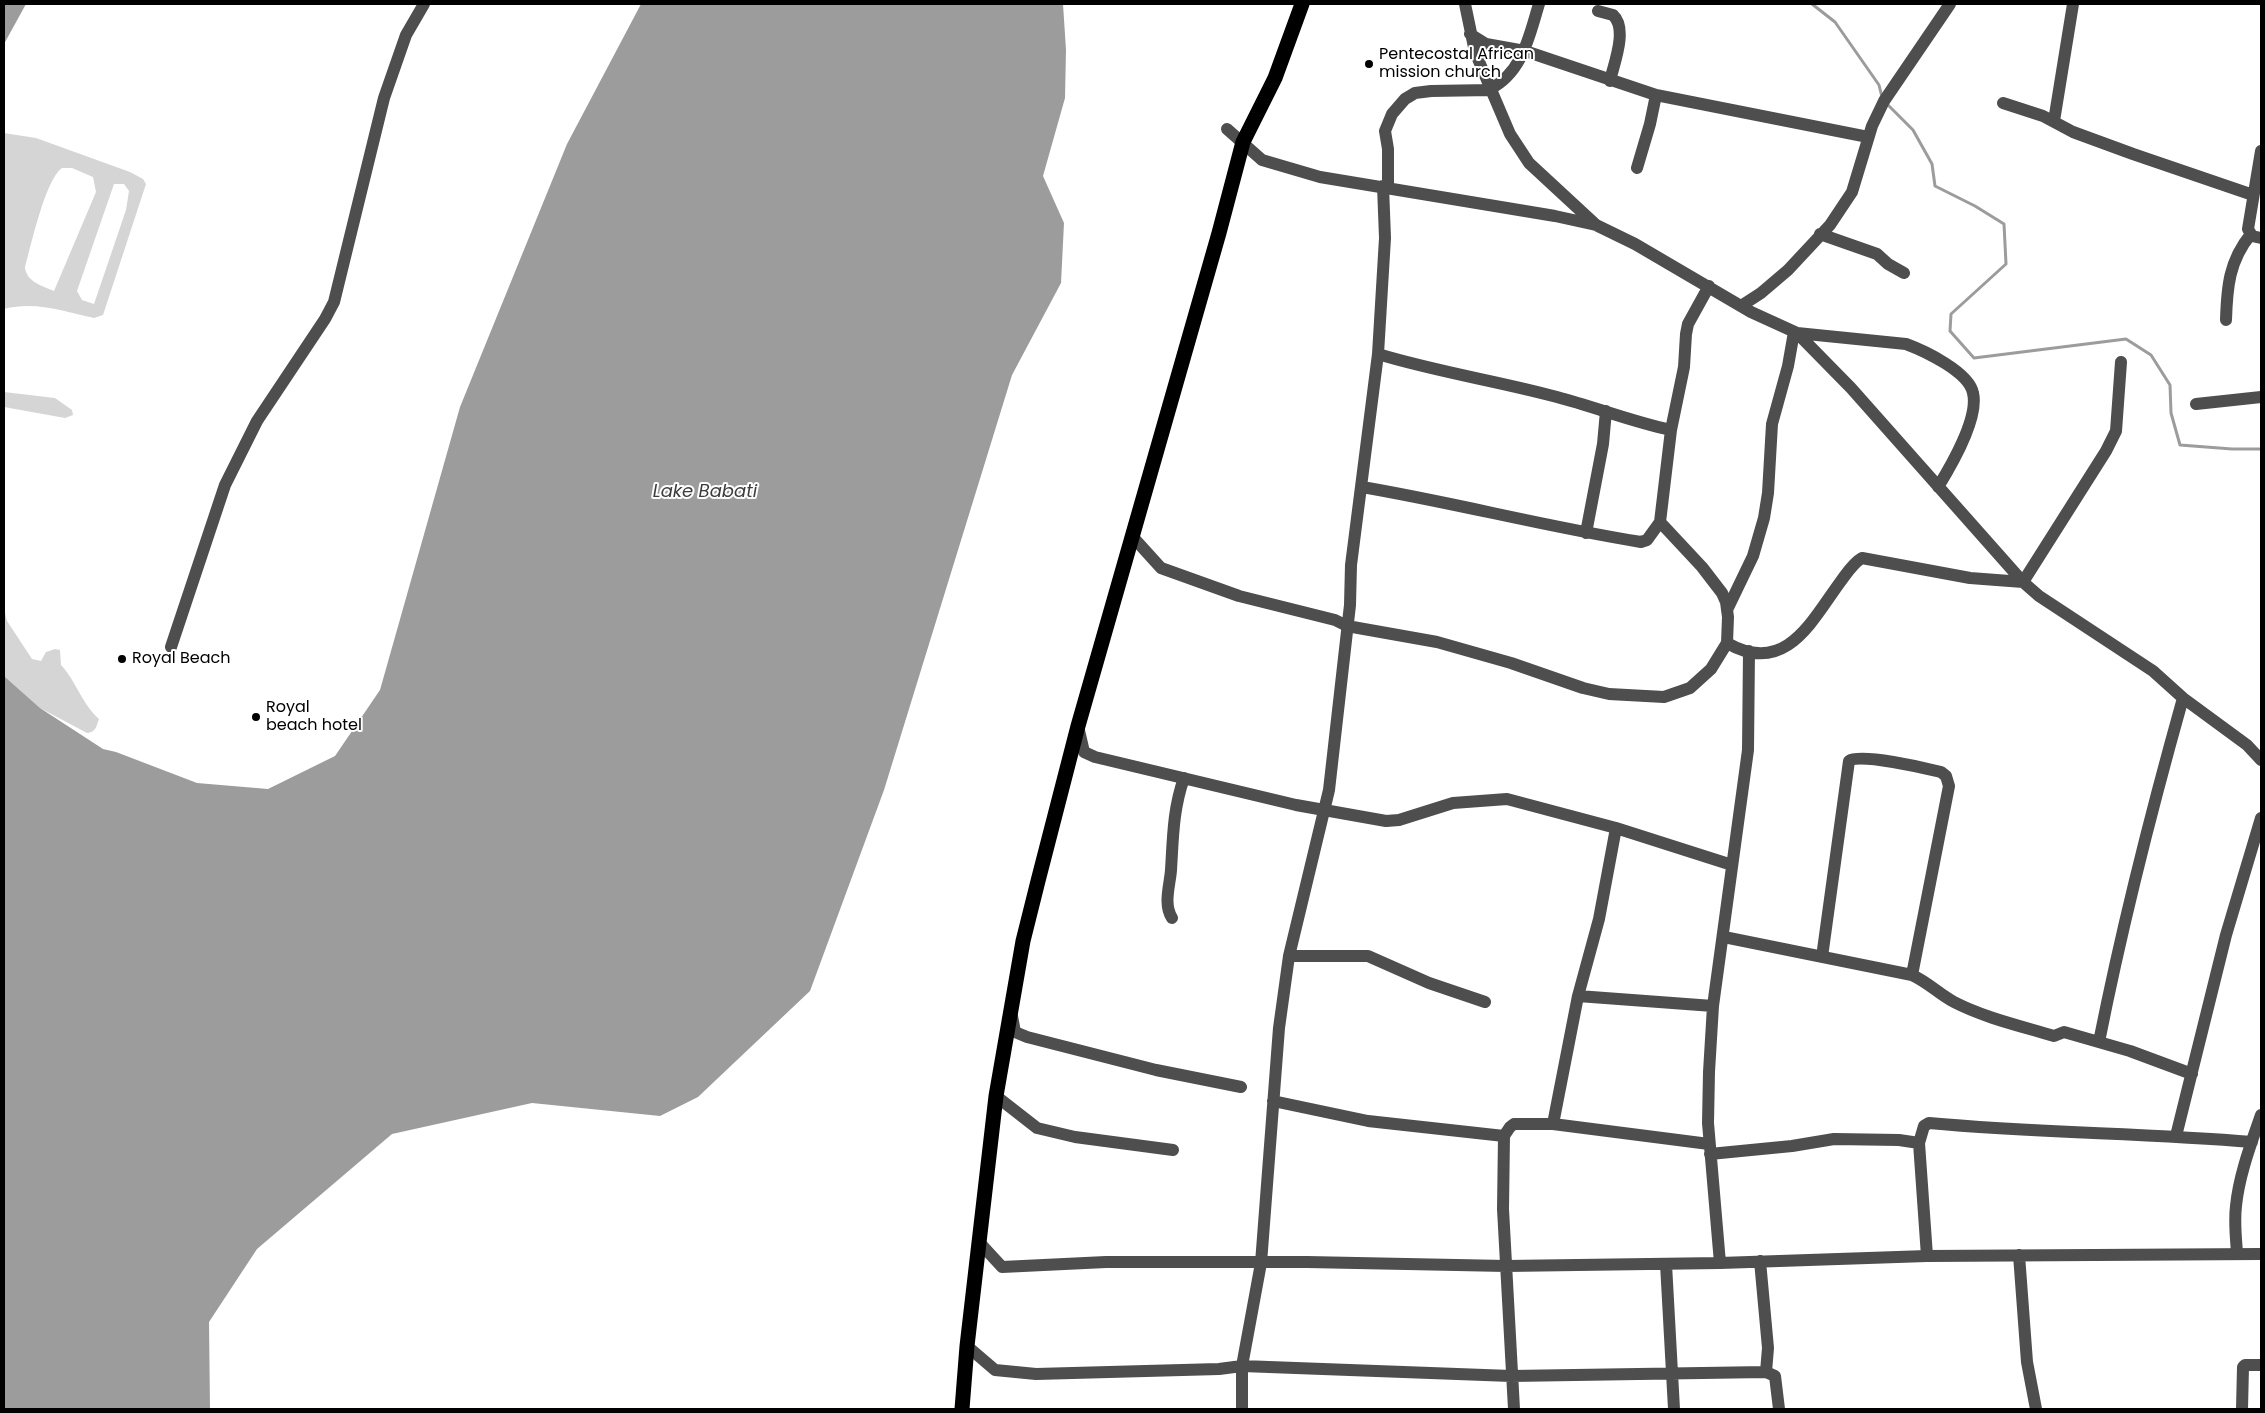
<!DOCTYPE html>
<html>
<head>
<meta charset="utf-8">
<style>
  body { margin:0 }
  #map { position:relative; width:2265px; height:1413px; overflow:hidden; background:#fff; font-family:Poppins,sans-serif }
  canvas { display:block }
  .frame { position:absolute; inset:0; border:5px solid #000; pointer-events:none }
</style>
</head>
<body>
<div id="map">
<canvas width="2265" height="1413"></canvas>
<div class="frame"></div>
</div>
<script>
const c = document.querySelector('canvas').getContext('2d');
c.lineJoin = 'round';
function fillPath(path, color) { c.fillStyle = color; c.fill(path, 'evenodd'); }
function stroke(path, color, width, dash) { c.strokeStyle = color; c.lineWidth = width; c.lineCap = dash ? 'butt' : 'round'; c.setLineDash(dash || []); c.stroke(path); }
function write(font, color, halo, rows, align = 'center') {
  c.font = font + ' Poppins,sans-serif'; c.lineWidth = 4; c.setLineDash([]); c.textBaseline = 'middle'; c.strokeStyle = halo; c.fillStyle = color; for (const [text, x, y, turn = 0] of rows) {
    c.save(); c.translate(x, y); c.rotate((+turn || 0) * Math.PI / 180); c.textAlign = isNaN(turn) ? turn : align; if (halo) c.strokeText(text, 0, 0); c.fillText(text, 0, 0); c.restore();
  }
}
fillPath(new Path2D(`
  M 4,133 L 36,138 L 130,172 L 143,179 L 146,184 L 103,315 L 94,318 C 62,311 36,301 4,309 ZM 62,168 L 72,168 L 93,177 L 96,192 L 54,291 C 43,286 26,282 25,267 C 31,246 45,180 62,168 ZM 114,184 L 124,184 L 129,191 L 126,210 L 94,304 L 82,300 L 77,291 Z
  M 4,392 L 55,398 L 72,410 L 73,415 L 65,418 L 4,407 Z
  M 4,609 L 7,621 L 32,659 L 41,661 L 46,652 L 55,649 L 60,650 L 61,665 C 76,681 82,704 99,719 C 96,727 96,732 87,733 L 40,708 L 4,676 Z`), '#d5d5d5');
fillPath(new Path2D(`
  M 4,4 L 26,4 L 4,44 Z
  M 641,4 L 1063,4 L 1066,50 L 1065,98 L 1043,176 L 1064,223 L 1061,283 L 1012,375 L 884,790 L 810,991 L 698,1097 L 660,1116 L 532,1103 L 392,1134 L 257,1249 L 209,1322 L 210,1409 L 4,1409 L 4,676 L 40,708 L 103,749 L 116,752 L 197,783 L 268,789 L 335,756 L 380,690 L 460,407 L 567,144 Z`), '#9c9c9c');
stroke(new Path2D(`
  M 1812,4 L 1835,22 L 1879,85 L 1882,97
  M 1887,104 L 1913,130 L 1932,164 L 1935,186 L 1975,206 L 2004,224 L 2006,264 L 1951,314 L 1950,331 L 1974,358 L 2126,339 L 2151,355 L 2170,385 L 2171,413 L 2180,445 L 2232,449 L 2261,449`), '#9c9c9c', 3);
stroke(new Path2D(`
  M 1465,4 L 1475,52 L 1510,134 L 1529,163 L 1596,225
  M 1598,11 L 1613,15 C 1628,29 1614,63 1610,81
  M 1470,34 L 1486,44 L 1525,51 L 1656,95 L 1868,137
  M 1490,89 C 1523,72 1529,36 1539,4
  M 2003,103 L 2043,116 L 2073,132 L 2133,154 L 2253,195
  M 2054,121 L 2073,4
  M 1227,129 L 1262,160 L 1320,177 L 1555,216 L 1596,225 L 1635,244 L 1751,312 L 1797,333 L 1851,388 L 2023,582 L 2039,596 L 2153,671 L 2183,698 L 2247,745 L 2261,760
  M 2261,151 L 2248,229 L 2252,236 L 2261,238
  M 1637,168 L 1650,124 L 1656,95
  M 1388,187 L 1388,149 L 1385,131 L 1392,114 L 1405,99 L 1415,93 L 1431,91 L 1491,90
  M 1820,234 L 1877,254 L 1888,264 L 1904,273
  M 1741,306 L 1761,293 L 1788,270 L 1830,225 L 1852,192 L 1872,126 L 1884,101 L 1950,4
  M 2226,320 C 2227,287 2229,261 2251,234
  M 1797,333 L 1906,344 C 1925,351 1969,372 1973,393 C 1979,418 1951,466 1938,487
  M 1378,354 C 1437,372 1498,381 1557,397 C 1595,407 1633,422 1671,430
  M 2196,404 L 2261,397
  M 1362,487 C 1456,503 1547,527 1641,542 L 1647,540 L 1660,522
  M 1586,533 L 1603,444 L 1606,411
  M 1132,536 L 1161,568 L 1239,596 L 1335,620 L 1347,626 L 1437,642 L 1511,663 L 1583,688 L 1609,694 L 1664,697 L 1690,688 L 1711,669 L 1727,643 L 1728,617 L 1726,602 L 1722,593 L 1702,567 L 1660,522 L 1671,430 L 1684,367 L 1686,334 L 1688,324 L 1709,286
  M 1727,610 L 1753,556 L 1764,518 L 1768,493 L 1772,424 L 1788,366 L 1794,332
  M 1727,643 C 1786,677 1812,620 1841,581 C 1847,573 1853,563 1862,558 L 1970,578 L 2023,582 L 2106,451 L 2116,431 L 2121,362
  M 171,647 L 225,485 L 257,421 L 325,319 L 334,302 L 384,98 L 406,35 L 424,4
  M 1078,726 L 1084,752 L 1095,757 L 1296,805 L 1386,821 L 1399,820 L 1453,803 L 1507,799 L 1616,828 L 1732,865
  M 1172,918 C 1163,904 1170,885 1171,870 C 1173,838 1173,809 1184,778
  M 1724,937 L 1912,975 C 1929,983 1939,994 1954,1002 C 1985,1018 2021,1026 2054,1036 L 2064,1032 L 2130,1051 L 2192,1074
  M 1289,956 L 1368,956 L 1429,983 L 1485,1002
  M 1822,957 L 1849,761 C 1860,753 1925,768 1941,772 L 1946,776 L 1949,786 L 1912,975
  M 1578,996 L 1713,1006
  M 1012,1016 L 1015,1032 L 1027,1037 L 1156,1070 L 1241,1087
  M 2099,1042 C 2122,926 2151,812 2183,698
  M 996,1096 L 1037,1128 L 1075,1137 L 1173,1150
  M 1273,1101 L 1368,1121 L 1504,1136
  M 1553,1124 L 1578,996 L 1599,919 L 1616,828
  M 2176,1136 L 2226,935 L 2261,818
  M 1710,1154 L 1792,1146 L 1834,1139 L 1899,1140 L 1919,1143
  M 979,1242 L 1002,1267 L 1106,1262 L 1307,1262 L 1506,1266 L 1720,1263 L 1927,1256 L 2261,1254
  M 2237,1253 C 2236,1238 2234,1222 2236,1206 C 2239,1175 2251,1144 2261,1115
  M 2019,1255 L 2027,1362 L 2036,1409
  M 1927,1256 L 1919,1143 L 1924,1126 L 1929,1123 C 2036,1133 2144,1133 2252,1142
  M 1760,1261 L 1768,1348 L 1766,1372
  M 1720,1263 L 1708,1123 L 1709,1072 L 1713,1006 L 1748,750 L 1749,651
  M 1666,1264 L 1674,1409
  M 967,1346 L 995,1370 L 1036,1374 L 1219,1369 L 1242,1366 L 1511,1376 L 1766,1372 L 1775,1376 L 1779,1409
  M 1242,1409 L 1242,1366 L 1261,1263 L 1279,1028 L 1289,956 L 1329,790 L 1350,605 L 1351,565 L 1378,354 L 1385,238 L 1383,186
  M 1514,1409 L 1503,1209 L 1504,1136 L 1510,1127 L 1514,1124 L 1553,1124 L 1709,1144
  M 2242,1409 L 2243,1367 L 2245,1365 L 2261,1365`), '#4e4e4e', 12);
stroke(new Path2D(`
  M 962,1409 L 967,1346 L 996,1096 L 1023,941 L 1038,881 L 1078,726 L 1219,233 L 1243,142 L 1275,78 L 1302,4`), '#000', 15);
for (const [x, y, r, color] of [
  [1369,64,5,"#000"],
  [122,659,5,"#000"],
  [256,717,5,"#000"]
]) { const dot = new Path2D(); dot.arc(x, y, r, 0, 2 * Math.PI); c.fillStyle = color; c.fill(dot); stroke(dot, '#fff', 2); }
write('16px', '#000', '#fff', [
  ["Pentecostal African",1379,55],
  ["mission church",1379,73],
  ["Royal Beach",132,659],
  ["Royal",266,708],
  ["beach hotel",266,726]
], 'left');
write('italic 18px', '#3d3d3d', '#fff', [
  ["Lake Babati",705,492]
]);
</script>
</body>
</html>
